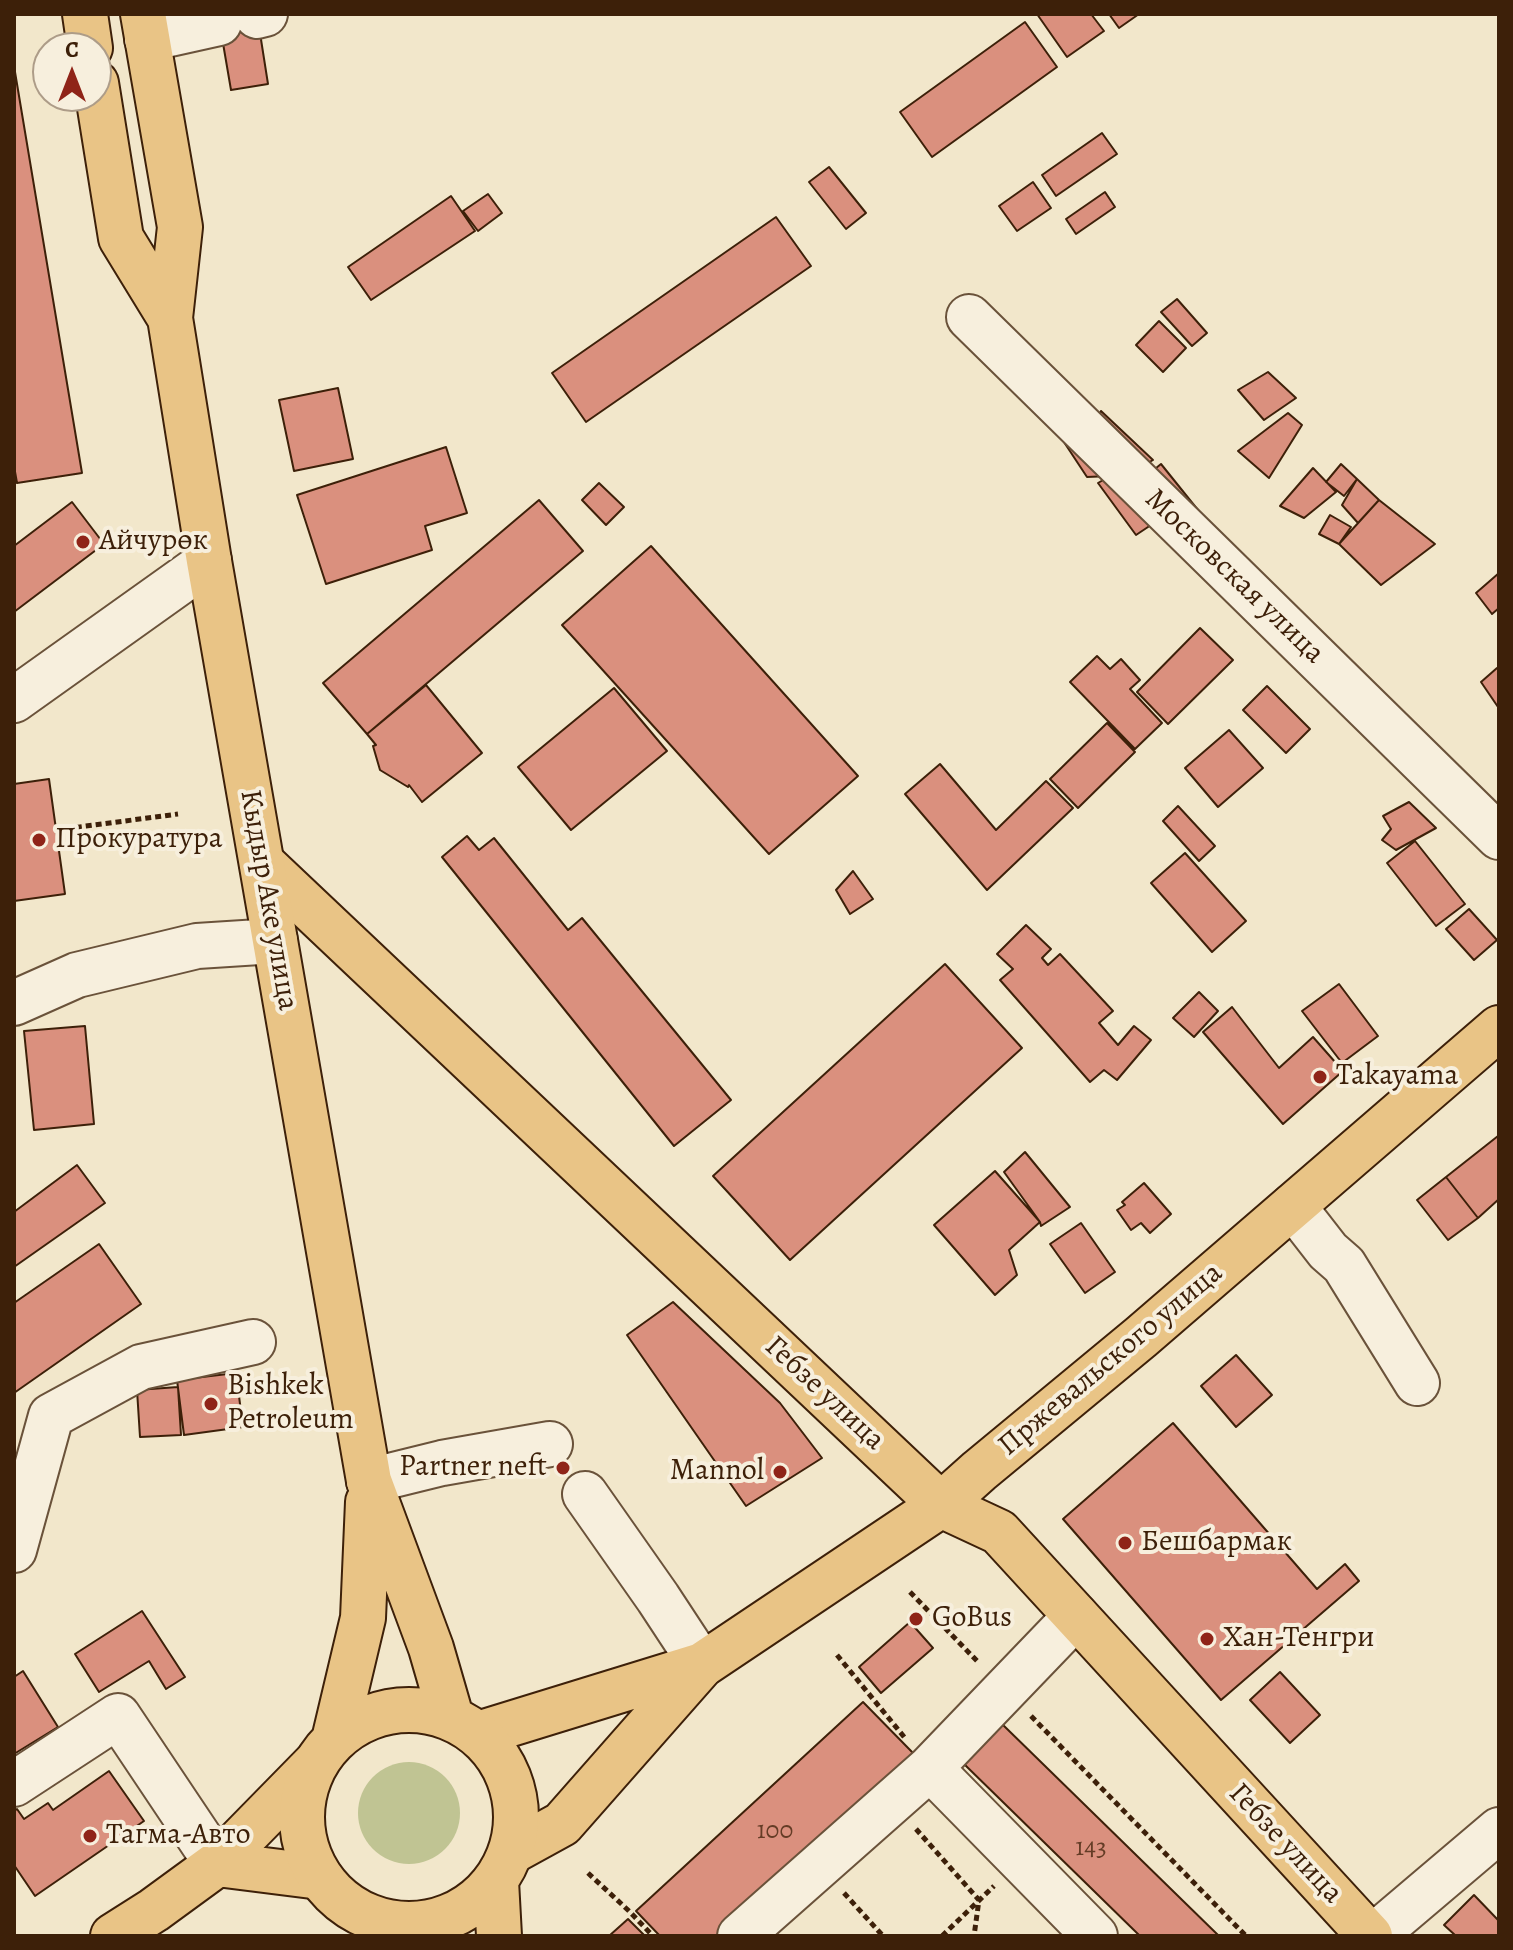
<!DOCTYPE html>
<html>
<head>
<meta charset="utf-8">
<style>
  body { margin:0 }
  #map { position:relative; width:1513px; height:1950px; overflow:hidden; background:#f2e7cb; font-family:Alegreya,serif }
  canvas { display:block }
  .frame { position:absolute; inset:0; border:16px solid #3d2009; pointer-events:none }
  .north { position:absolute; left:32px; top:32px; width:80px; height:80px; box-sizing:border-box; background:#f7efdd; border:2px solid #ad9c88; border-radius:50%; rotate:0deg; font-size:22px; font-weight:700; line-height:32px; text-align:center; color:#3d2009 }
  .north::after { content:''; display:block; margin:auto; width:28px; height:36px; background:#8f2418; clip-path:polygon(50% 0,100% 100%,50% 72%,0 100%) }
</style>
</head>
<body>
<div id="map">
<canvas width="1513" height="1950"></canvas>
<div class="frame"></div>
<div class="north">С</div>
</div>
<script>
const c = document.querySelector('canvas').getContext('2d');
c.lineJoin = 'round';
function fillPath(path, color) { c.fillStyle = color; c.fill(path, 'evenodd'); }
function stroke(path, color, width, dash) { c.strokeStyle = color; c.lineWidth = width; c.lineCap = dash ? 'butt' : 'round'; c.setLineDash(dash || []); c.stroke(path); }
function write(font, color, halo, rows, align = 'center') {
  c.font = font + ' Alegreya,serif'; c.lineWidth = 8; c.setLineDash([]); c.textBaseline = 'middle'; c.strokeStyle = halo; c.fillStyle = color; for (const [text, x, y, turn = 0] of rows) {
    c.save(); c.translate(x, y); c.rotate((+turn || 0) * Math.PI / 180); c.textAlign = isNaN(turn) ? turn : align; if (halo) c.strokeText(text, 0, 0); c.fillText(text, 0, 0); c.restore();
  }
}
fillPath(new Path2D(`
  M358 1813a51 51 0 1 1 102 0a51 51 0 1 1-102 0Z`), '#c0c493');
const building = new Path2D(`
  M 218,14 L 257,14 L 268,84 L 231,90 Z
  M 1037,14 L 1091,14 L 1104,31 L 1067,57 Z
  M 1109,14 L 1139,14 L 1119,28 Z
  M 1025,22 L 1057,67 L 932,157 L 900,112 Z
  M 14,66 L 82,473 L 17,483 L 14,466 Z
  M 1102,133 L 1117,154 L 1056,196 L 1042,175 Z
  M 829,167 L 866,213 L 846,229 L 809,182 Z
  M 1033,182 L 1051,208 L 1017,231 L 999,206 Z
  M 1105,192 L 1115,207 L 1076,234 L 1066,219 Z
  M 488,194 L 502,213 L 478,231 L 463,211 Z
  M 451,196 L 475,231 L 371,300 L 348,267 Z
  M 776,217 L 811,266 L 586,422 L 552,373 Z
  M 1177,299 L 1207,333 L 1192,346 L 1161,312 Z
  M 1159,321 L 1186,348 L 1163,372 L 1136,345 Z
  M 1268,372 L 1296,398 L 1264,420 L 1238,390 Z
  M 338,388 L 353,459 L 294,471 L 279,400 Z
  M 1101,411 L 1153,460 L 1141,467 L 1094,425 Z
  M 1288,413 L 1302,425 L 1269,478 L 1238,451 Z
  M 1056,430 L 1110,476 L 1087,477 Z
  M 446,447 L 467,513 L 425,526 L 432,550 L 326,584 L 297,495 Z
  M 1161,464 L 1202,515 L 1150,473 Z
  M 1341,464 L 1357,479 L 1344,496 L 1326,482 Z
  M 1313,468 L 1336,492 L 1304,518 L 1280,506 Z
  M 1110,476 L 1151,525 L 1136,535 L 1098,483 Z
  M 1357,479 L 1379,500 L 1358,523 L 1342,505 Z
  M 599,483 L 624,507 L 606,525 L 582,500 Z
  M 539,500 L 583,551 L 367,734 L 323,683 Z
  M 1379,500 L 1435,544 L 1381,585 L 1339,544 Z
  M 72,502 L 104,544 L 14,612 L 14,546 Z
  M 1330,515 L 1351,527 L 1339,544 L 1319,534 Z
  M 651,546 L 858,776 L 769,854 L 562,625 Z
  M 1499,573 L 1499,608 L 1492,614 L 1476,593 Z
  M 1200,628 L 1233,660 L 1168,724 L 1137,692 Z
  M 1097,656 L 1110,669 L 1121,659 L 1140,680 L 1130,689 L 1162,723 L 1135,749 L 1070,682 Z
  M 1497,668 L 1499,670 L 1498,707 L 1481,682 Z
  M 426,685 L 482,753 L 422,802 L 409,785 L 408,787 L 380,770 L 373,746 L 376,745 L 367,734 Z
  M 1267,686 L 1310,729 L 1286,753 L 1243,710 Z
  M 614,688 L 667,751 L 571,830 L 518,767 Z
  M 1107,723 L 1135,752 L 1078,808 L 1050,779 Z
  M 1229,730 L 1263,768 L 1218,807 L 1185,768 Z
  M 940,764 L 996,830 L 1046,781 L 1073,808 L 987,890 L 905,794 Z
  M 49,779 L 65,894 L 14,901 L 14,784 Z
  M 1409,802 L 1436,828 L 1396,850 L 1382,840 L 1391,829 L 1383,816 Z
  M 1178,806 L 1215,846 L 1199,861 L 1163,821 Z
  M 467,836 L 479,850 L 494,838 L 568,930 L 582,918 L 731,1100 L 674,1146 L 442,857 Z
  M 1415,841 L 1465,904 L 1436,926 L 1387,863 Z
  M 1185,853 L 1246,921 L 1212,952 L 1151,883 Z
  M 853,871 L 873,899 L 850,914 L 836,890 Z
  M 1469,909 L 1497,940 L 1474,960 L 1446,929 Z
  M 1026,925 L 1051,949 L 1042,958 L 1048,965 L 1060,954 L 1113,1011 L 1099,1023 L 1118,1045 L 1134,1026 L 1151,1040 L 1117,1080 L 1104,1070 L 1090,1082 L 1000,980 L 1013,969 L 997,954 Z
  M 945,964 L 1022,1048 L 790,1260 L 713,1176 Z
  M 1339,984 L 1378,1036 L 1342,1063 L 1302,1011 Z
  M 1199,992 L 1218,1011 L 1194,1037 L 1173,1018 Z
  M 1232,1007 L 1279,1068 L 1313,1037 L 1343,1071 L 1283,1124 L 1203,1032 Z
  M 85,1026 L 94,1124 L 34,1130 L 24,1031 Z
  M 1498,1136 L 1499,1138 L 1499,1199 L 1478,1218 L 1446,1177 Z
  M 1025,1152 L 1070,1207 L 1041,1226 L 1040,1222 L 1004,1172 Z
  M 77,1165 L 105,1203 L 14,1267 L 14,1212 Z
  M 995,1171 L 1040,1222 L 1009,1250 L 1017,1275 L 995,1295 L 934,1225 Z
  M 1446,1177 L 1478,1218 L 1448,1240 L 1417,1200 Z
  M 1144,1183 L 1171,1214 L 1150,1233 L 1141,1223 L 1131,1230 L 1117,1210 L 1125,1205 L 1122,1202 Z
  M 1081,1223 L 1115,1272 L 1085,1293 L 1050,1244 Z
  M 99,1244 L 141,1304 L 14,1393 L 14,1303 Z
  M 673,1302 L 780,1403 L 822,1458 L 746,1506 L 627,1335 Z
  M 1236,1355 L 1272,1395 L 1236,1427 L 1201,1386 Z
  M 236,1373 L 243,1427 L 184,1435 L 177,1380 Z
  M 178,1387 L 181,1435 L 140,1437 L 137,1390 Z
  M 1173,1423 L 1317,1589 L 1345,1564 L 1359,1581 L 1221,1700 L 1063,1519 Z
  M 142,1611 L 185,1677 L 166,1689 L 149,1661 L 99,1692 L 75,1654 Z
  M 910,1622 L 933,1648 L 881,1693 L 859,1667 Z
  M 23,1671 L 58,1727 L 14,1754 L 14,1677 Z
  M 1280,1672 L 1320,1715 L 1290,1743 L 1250,1700 Z
  M 863,1702 L 914,1754 L 717,1936 L 660,1936 L 636,1911 Z
  M 1001,1723 L 1219,1936 L 1140,1936 L 963,1763 Z
  M 109,1771 L 144,1821 L 35,1896 L 14,1865 L 14,1811 L 17,1809 L 24,1819 L 48,1803 L 53,1810 Z
  M 1474,1895 L 1499,1921 L 1499,1936 L 1456,1936 L 1444,1925 Z
  M 628,1919 L 645,1936 L 609,1936 Z`);
fillPath(building, '#da907e');
stroke(building, '#3d2009', 2);
const minor = new Path2D(`
  M 257,16 L 265,14
  M 147,39 L 219,23
  M 969,317 L 1499,837
  M 14,700 L 209,561
  M 14,1003 L 77,975 L 197,946 L 275,941
  M 1293,1206 L 1328,1251 L 1344,1265 L 1417,1383
  M 369,1481 L 442,1463 L 550,1444
  M 585,1494 L 658,1598 L 702,1665
  M 14,1550 L 51,1416 L 141,1367 L 253,1342
  M 930,1768 L 1076,1616
  M 14,1784 L 118,1716 L 217,1864
  M 740,1936 L 930,1768 L 1095,1936
  M 1374,1936 L 1499,1830`);
const major = new Path2D(`
  M 262,863 L 941,1505 L 999,1532 L 1370,1936
  M 478,1734 L 702,1665
  M 511,1852 L 562,1824 L 702,1665 L 941,1505 L 979,1471 L 1141,1337 L 1499,1028
  M 217,1864 L 320,1877
  M 113,1936 L 154,1910 L 217,1864 L 315,1764`);
const highway = new Path2D(`
  M 85,14 L 90,48
  M 143,14 L 180,227 L 170,318 L 209,561 L 369,1481 L 431,1648 L 451,1717
  M 96,83 L 121,238 L 170,318
  M302 1817a107 107 0 1 1 214 0a107 107 0 1 1-214 0Z
  M 334,1740 L 363,1618 L 368,1502
  M 496,1881 L 499,1936`);
stroke(minor, '#6a523a', 48);
stroke(major, '#3d2009', 48);
stroke(highway, '#3d2009', 48);
stroke(new Path2D(`
  M 56,830 L 178,814
  M 910,1592 L 979,1663
  M 837,1655 L 905,1738
  M 1031,1716 L 1246,1936
  M 916,1829 L 979,1900 L 974,1936
  M 588,1873 L 629,1911 L 653,1936
  M 844,1893 L 883,1936
  M 942,1936 L 994,1886`), '#3d2009', 5, [6, 4]);
stroke(minor, '#f7efdd', 44);
stroke(major, '#e9c486', 44);
stroke(highway, '#e9c486', 44);
for (const [x, y, r, color] of [
  [83,542,8,"#8f2418"],
  [39,840,8,"#8f2418"],
  [1320,1077,8,"#8f2418"],
  [211,1404,8,"#8f2418"],
  [563,1468,8,"#8f2418"],
  [780,1472,8,"#8f2418"],
  [1125,1543,8,"#8f2418"],
  [916,1619,8,"#8f2418"],
  [1207,1639,8,"#8f2418"],
  [90,1836,8,"#8f2418"]
]) { const dot = new Path2D(); dot.arc(x, y, r, 0, 2 * Math.PI); c.fillStyle = color; c.fill(dot); stroke(dot, '#f7efdd', 3); }
write('26px', '#643c26', null, [
  ["100",775,1832],
  ["143",1091,1849]
]);
write('30px', '#3d2009', '#f7efdd', [
  ["Айчурөк",99,542],
  ["Прокуратура",55,840],
  ["Takayama",1336,1077],
  ["Bishkek",227,1387],
  ["Petroleum",227,1421],
  ["Partner neft",547,1468,"right"],
  ["Mannol",764,1472,"right"],
  ["Бешбармак",1141,1543],
  ["GoBus",932,1619],
  ["Хан-Тенгри",1223,1639],
  ["Тагма-Авто",106,1836]
], 'left');
write('30px', '#3d2009', '#f7efdd', [
  ["Московская улица",1234,577,44],
  ["Кыдыр Аке улица",268,900,80],
  ["Пржевальского улица",1111,1360,-40],
  ["Гебзе улица",824,1394,43],
  ["Гебзе улица",1285,1844,47]
]);
</script>
</body>
</html>
